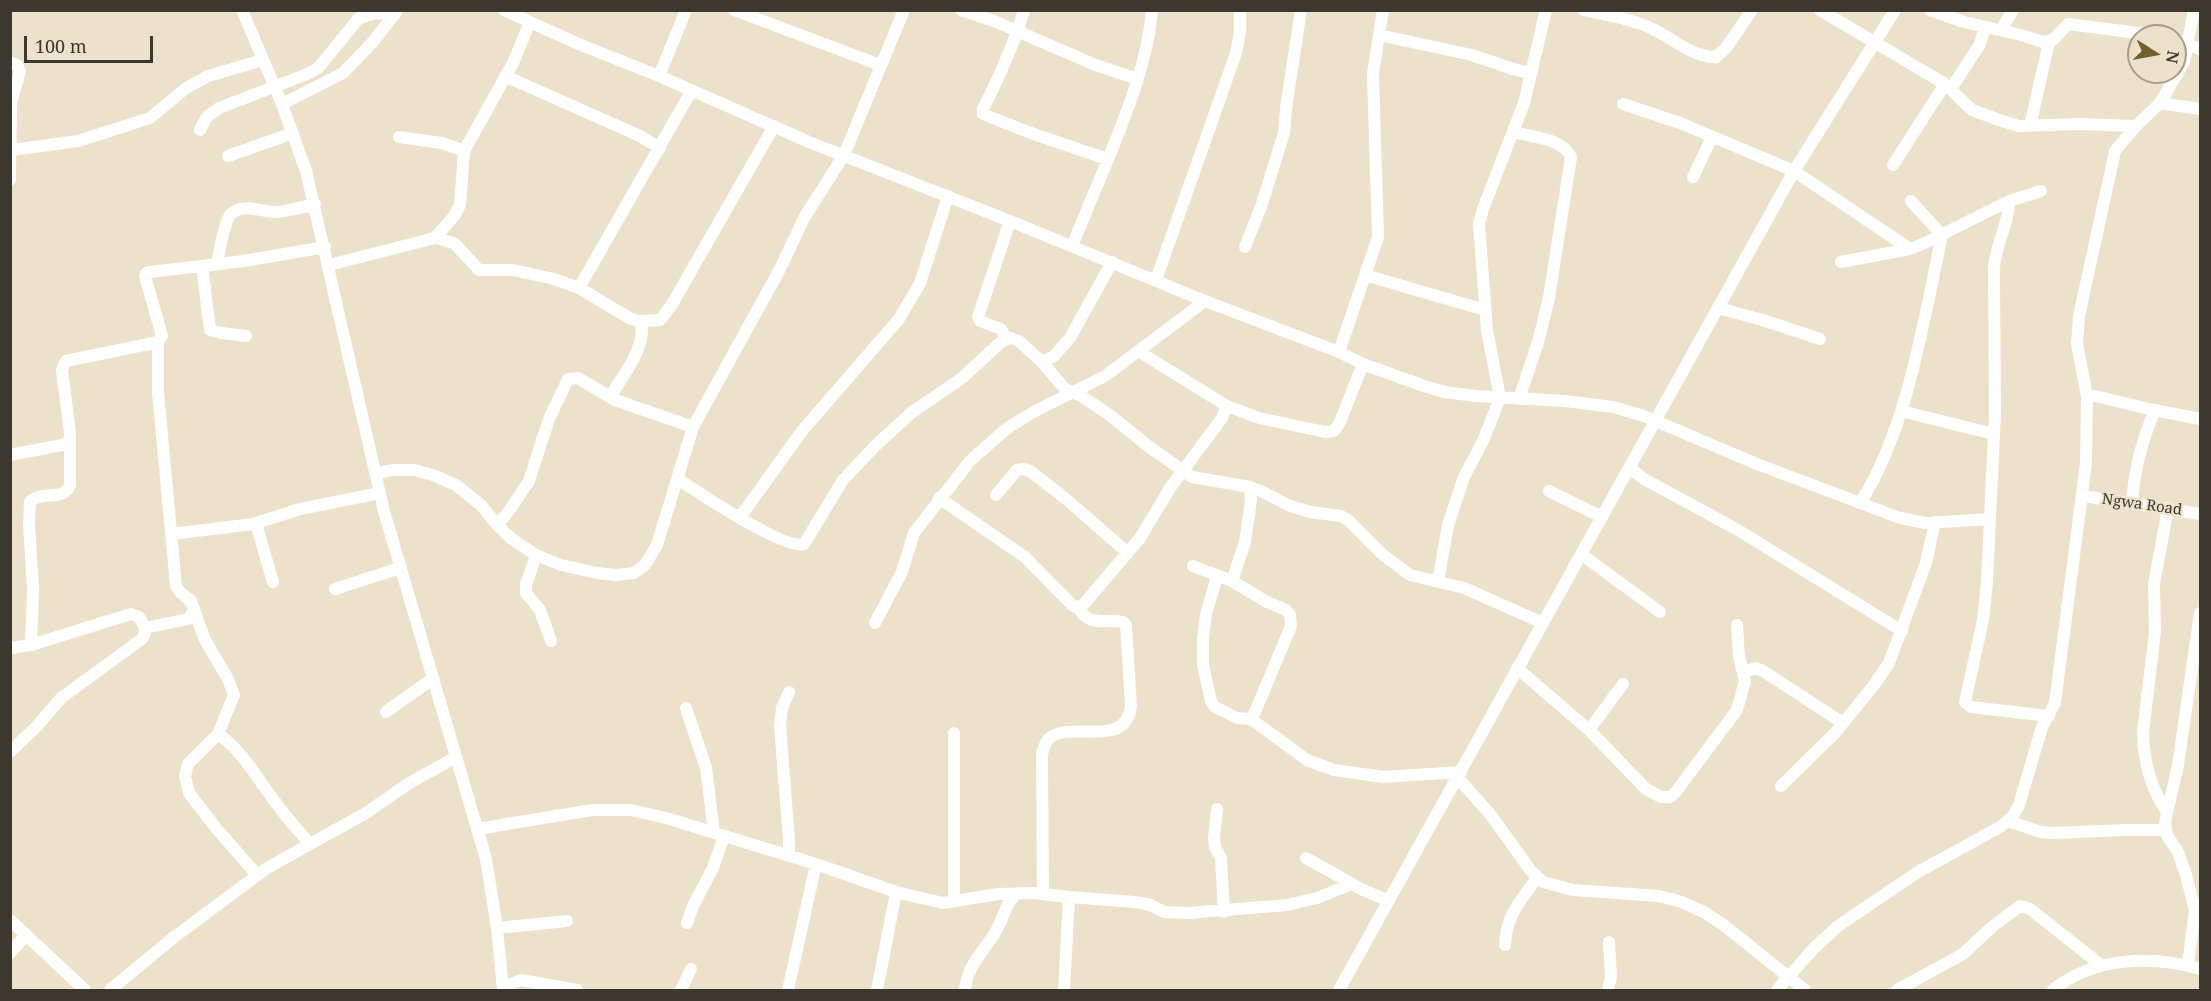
<!DOCTYPE html>
<html>
<head>
<meta charset="utf-8">
<style>
  body { margin:0 }
  #map { position:relative; width:2211px; height:1001px; overflow:hidden; background:#ece1ca; font-family:"Noto Serif",serif }
  canvas { display:block }
  .frame { position:absolute; inset:0; border:12px solid #3d382f; pointer-events:none }
  .north { position:absolute; left:2127px; top:24px; width:60px; height:60px; box-sizing:border-box; background:#ece1ca; border:2px solid #a69d8c; border-radius:50%; rotate:101deg; font-size:16px; font-weight:700; line-height:24px; text-align:center; color:#3d382f }
  .north::after { content:''; display:block; margin:auto; width:21px; height:27px; background:#745f2e; clip-path:polygon(50% 0,100% 100%,50% 72%,0 100%) }
  .scale { position:absolute; left:24px; top:36px; width:129px; height:27px; box-sizing:border-box; border:3px solid #3d382f; border-top:0; padding-left:8px; font-size:18px; line-height:21px; white-space:nowrap; color:#3d382f; -webkit-text-stroke:4px #ece1ca; paint-order:stroke }
</style>
</head>
<body>
<div id="map">
<canvas width="2211" height="1001"></canvas>
<div class="frame"></div>
<div class="north">N</div>
<div class="scale">100 m</div>
</div>
<script>
const c = document.querySelector('canvas').getContext('2d');
c.lineJoin = 'round';
function stroke(path, color, width, dash) { c.strokeStyle = color; c.lineWidth = width; c.lineCap = dash ? 'butt' : 'round'; c.setLineDash(dash || []); c.stroke(path); }
function write(font, color, halo, rows, align = 'center') {
  c.font = font + ' "Noto Serif",serif'; c.lineWidth = 4.5; c.setLineDash([]); c.textBaseline = 'middle'; c.strokeStyle = halo; c.fillStyle = color; for (const [text, x, y, turn = 0] of rows) {
    c.save(); c.translate(x, y); c.rotate((+turn || 0) * Math.PI / 180); c.textAlign = isNaN(turn) ? turn : align; if (halo) c.strokeText(text, 0, 0); c.fillText(text, 0, 0); c.restore();
  }
}
stroke(new Path2D(`
  M 242,10 L 282,104 L 306,171 L 384,511 L 486,859 L 497,928 L 503,990
  M 504,10 L 576,43 L 659,76 L 809,142 L 1010,221 L 1205,301 L 1339,352 L 1363,364 L 1424,386 L 1444,392 L 1476,396 L 1565,401 L 1613,407 L 1644,416 L 1757,464 L 1900,518 L 1926,523 L 1990,519
  M 734,10 L 880,65
  M 961,10 L 994,21 L 1093,64 L 1137,79
  M 1024,10 C 1014,45 999,77 983,109 L 983,114 L 1028,132 L 1107,159
  M 1584,10 C 1605,15 1628,18 1648,27 C 1671,36 1690,57 1716,57 L 1726,48 L 1752,10
  M 1820,10 L 1945,84 L 1972,110 L 2005,122 L 2019,126 L 2080,124 L 2136,126
  M 1930,10 L 1964,22 L 2021,35 L 2043,42 L 2053,40 L 2068,24 L 2161,36
  M 2001,30 L 2013,10
  M 1379,35 L 1472,55 L 1516,70 L 1532,73
  M 2175,40 L 2200,49
  M 10,62 L 17,65 L 20,71 L 11,103 L 10,180
  M 505,76 L 640,136 L 660,148
  M 659,76 L 686,10
  M 1951,89 L 1980,44 L 1985,27
  M 2160,103 L 2200,109
  M 282,104 L 343,73 L 372,43 L 397,11
  M 1623,104 L 1680,123 L 1794,171 L 1910,249
  M 2030,126 L 2049,42
  M 200,130 L 206,118 L 219,108 L 305,75 L 317,69 L 324,61 L 359,18 L 376,13 L 395,14
  M 1513,132 C 1531,137 1563,138 1571,157 L 1549,298 L 1538,342 L 1519,399
  M 399,137 L 442,143 L 464,151
  M 12,150 L 78,141 L 150,118 L 186,88 L 208,76 L 263,60
  M 228,156 L 293,133
  M 1893,165 L 1945,84
  M 1693,177 L 1712,137
  M 2009,201 C 2009,225 1996,242 1994,268 L 1995,413 L 1987,582 L 1983,620 L 1965,702 L 1971,707 L 2049,716
  M 435,238 L 455,215 L 460,205 L 464,151 L 513,63 L 530,22
  M 1072,246 C 1085,215 1098,183 1111,152 C 1129,107 1148,59 1152,10
  M 1245,247 L 1262,204 L 1284,133 L 1286,108 L 1301,10
  M 1841,262 L 1910,249 L 1927,242 L 2009,201 L 2041,191
  M 217,264 C 219,253 224,221 231,214 C 244,202 262,213 277,212 C 290,211 303,207 315,204
  M 329,265 L 435,238 L 454,243 L 479,270 L 513,270 L 554,279 L 579,288 L 631,319 L 640,321 L 660,320 L 671,306 L 774,126
  M 202,266 L 210,330 L 222,333 L 246,336
  M 1365,275 L 1485,310
  M 1156,280 L 1236,53 L 1240,33 L 1240,10
  M 579,288 L 692,90
  M 1718,308 L 1766,321 L 1820,339
  M 1006,339 L 1001,329 L 980,321 L 978,317 L 1010,221
  M 1138,351 L 1227,406 L 1259,418 L 1325,432 L 1334,431 L 1340,422 L 1363,364
  M 1339,352 L 1378,237 L 1373,73 L 1383,10
  M 1042,362 L 1054,356 L 1070,338 L 1112,262
  M 2087,394 L 2149,409 L 2200,419
  M 610,397 C 622,377 649,344 640,321
  M 1901,411 L 1994,434
  M 10,455 L 62,445 L 69,441
  M 1630,468 L 1644,479 L 1738,530 L 1902,631
  M 376,473 L 394,470 L 414,470 L 433,475 L 456,485 L 482,506 L 497,525 L 512,539 L 536,555 L 561,565 L 597,573 L 616,575 L 634,573 L 645,565 L 657,545 L 693,427 L 780,269 L 804,218 L 844,155 L 904,10
  M 678,479 C 698,492 784,550 804,544 L 843,480 L 875,446 L 911,413 L 962,378 L 1001,342 L 1011,338 L 1019,341 L 1042,362 L 1065,389 L 1083,397 L 1111,416 L 1148,446 L 1192,477 L 1250,487 L 1263,492 L 1290,506 L 1310,512 L 1341,516 L 1348,520 L 1382,554 L 1410,575 L 1464,588 L 1543,623
  M 1549,491 L 1602,517
  M 996,495 L 1017,470 L 1024,469 L 1030,471 L 1066,499 L 1128,553
  M 2083,496 L 2200,514
  M 939,498 L 1025,557 L 1073,606 L 1078,607 C 1089,628 1104,618 1123,622 L 1126,625 L 1131,706 C 1126,749 1074,721 1051,737 C 1045,741 1044,748 1042,754 L 1043,894
  M 1860,503 C 1907,431 1924,319 1942,235 L 1911,201
  M 2132,503 C 2134,470 2142,440 2155,410
  M 738,516 L 743,513 L 802,431 L 899,319 L 920,283 L 948,196
  M 253,524 L 300,509 L 380,493
  M 497,525 L 506,515 L 529,481 L 549,419 L 568,379 L 578,378 L 615,400 L 693,427
  M 172,534 L 253,524 L 257,527 L 273,582
  M 1581,554 L 1660,612
  M 536,555 L 526,585 L 526,593 L 540,610 L 551,641
  M 1193,566 L 1232,581 L 1267,602 L 1286,610 L 1290,615 L 1291,626 L 1255,712 L 1251,719
  M 1217,577 L 1206,614 L 1203,639 L 1203,665 L 1211,701 L 1215,707 L 1237,718 L 1251,719 L 1307,760 L 1334,770 L 1383,777 L 1461,772
  M 1232,581 L 1245,542 L 1251,500 L 1250,487
  M 1438,581 L 1448,525 L 1464,477 L 1483,441 L 1500,398 L 1487,330 L 1479,224 L 1483,209 L 1524,103 L 1546,10
  M 335,589 L 400,568
  M 1078,607 L 1083,605 L 1140,538 L 1170,488 L 1222,418 L 1227,406
  M 875,623 L 902,572 L 914,533 L 970,461 L 1006,429 L 1035,411 L 1105,376 L 1205,301
  M 145,628 L 188,619 L 194,612
  M 31,645 L 33,589 L 29,524 L 30,502 C 40,490 64,502 70,485 L 70,433 L 62,370 L 66,361 L 158,342
  M 10,648 L 31,645 L 131,614 L 139,617 C 144,625 148,630 142,639 L 61,698 L 37,726 L 10,752
  M 1517,668 L 1589,730 L 1646,789 L 1661,797 L 1670,797 L 1675,793 L 1737,710 L 1745,681 L 1739,656 L 1737,625
  M 1743,672 L 1756,668 L 1763,671 L 1843,723
  M 789,692 L 782,708 L 780,726 L 789,840 L 789,856
  M 686,708 L 706,768 L 714,833
  M 386,712 L 432,679
  M 1589,730 L 1623,684
  M 954,733 L 954,900
  M 218,734 C 243,751 258,780 276,803 C 286,817 298,830 309,843
  M 1458,778 L 1490,814 L 1531,871 L 1543,882 L 1573,890 L 1659,896 L 1682,902 L 1704,912 L 1725,926 L 1805,990
  M 1781,786 L 1835,733 L 1874,685 L 1889,663 L 1926,563 L 1935,522
  M 1217,809 L 1214,838 L 1215,847 L 1221,858 L 1224,912
  M 2167,812 C 2150,787 2144,763 2143,732 L 2155,632 L 2154,584 L 2168,508
  M 2008,821 L 2041,832 L 2052,833 L 2126,830 L 2166,830
  M 477,829 L 592,810 L 631,810 L 666,818 L 816,864 L 896,892 L 943,903 L 998,894 L 1033,893 L 1069,897 L 1135,902 L 1151,905 L 1164,912 L 1188,913 L 1287,905 L 1317,898 L 1352,884
  M 1306,858 L 1363,890 L 1389,901
  M 257,875 L 216,828 L 189,793 L 185,776 L 188,764 L 218,734 L 234,695 L 228,679 L 205,640 L 191,601 L 180,592 L 176,586 L 158,392 L 158,342 L 162,336 L 145,276 L 146,273 L 150,272 L 244,261 L 325,247
  M 10,920 L 85,990
  M 687,923 L 693,906 L 713,868 L 724,836
  M 497,928 L 567,921
  M 1505,945 C 1506,916 1520,901 1537,878
  M 10,953 L 25,936
  M 2188,965 L 2195,910 L 2186,875 L 2178,852 L 2167,835 L 2165,822 L 2178,765 L 2200,613
  M 503,987 L 521,980 L 577,990
  M 110,990 L 173,938 L 267,868 L 366,813 L 408,784 L 456,757
  M 681,990 L 691,969
  M 788,990 L 816,864
  M 877,990 L 896,892
  M 965,990 C 967,964 986,950 997,929 C 1006,913 1003,907 1017,893
  M 1064,990 L 1069,897
  M 1339,990 L 1794,171 L 1895,10
  M 1608,990 L 1611,977 L 1609,942
  M 1777,990 L 1814,948 L 1838,926 L 1918,872 L 2000,827 L 2013,816 L 2019,805 L 2042,727 L 2055,703 L 2086,463 L 2087,396 L 2077,344 L 2079,316 L 2115,151 L 2136,126 L 2160,103 L 2184,62 L 2194,10
  M 1897,990 L 1963,954 L 1993,926 L 2020,906 L 2030,909 L 2101,965
  M 2053,990 C 2093,957 2152,955 2200,969`), '#fff', 12);
write('15px', '#3d382f', '#ece1ca', [
  ["Ngwa Road",2142,505,8]
]);
</script>
</body>
</html>
